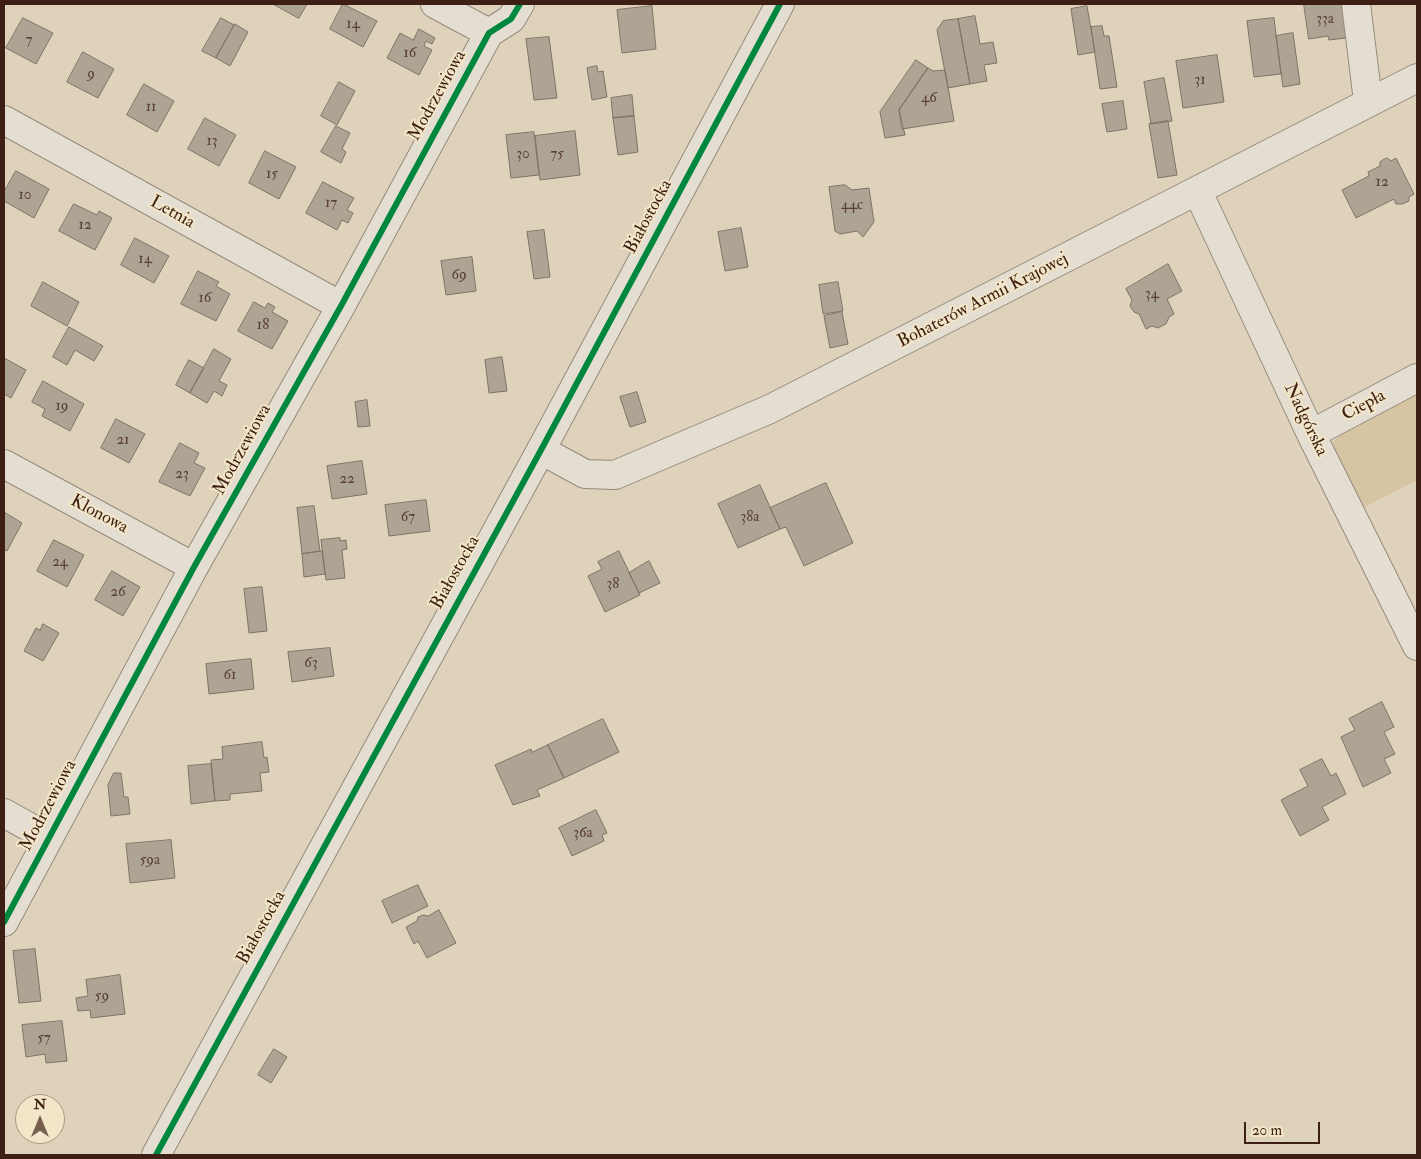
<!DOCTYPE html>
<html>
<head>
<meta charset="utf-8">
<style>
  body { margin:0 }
  #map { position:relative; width:1421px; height:1159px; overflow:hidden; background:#ded2ba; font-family:"IM FELL Double Pica",serif }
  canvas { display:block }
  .frame { position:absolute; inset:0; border:5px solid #3d1f14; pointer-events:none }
  .north { position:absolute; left:15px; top:1094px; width:50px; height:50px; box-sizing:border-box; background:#f3e6c8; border:1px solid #aa9680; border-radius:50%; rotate:0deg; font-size:14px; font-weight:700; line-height:20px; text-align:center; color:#3d1f14 }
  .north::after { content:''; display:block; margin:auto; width:18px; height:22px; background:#755e4e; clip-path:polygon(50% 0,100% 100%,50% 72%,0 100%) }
  .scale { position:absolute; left:1244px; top:1122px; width:76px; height:22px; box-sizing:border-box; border:2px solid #3d1f14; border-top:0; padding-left:6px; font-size:15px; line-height:18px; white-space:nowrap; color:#3d1f14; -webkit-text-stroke:4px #f3e6c8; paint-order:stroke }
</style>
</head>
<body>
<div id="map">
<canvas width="1421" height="1159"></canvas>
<div class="frame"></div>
<div class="north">N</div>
<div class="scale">20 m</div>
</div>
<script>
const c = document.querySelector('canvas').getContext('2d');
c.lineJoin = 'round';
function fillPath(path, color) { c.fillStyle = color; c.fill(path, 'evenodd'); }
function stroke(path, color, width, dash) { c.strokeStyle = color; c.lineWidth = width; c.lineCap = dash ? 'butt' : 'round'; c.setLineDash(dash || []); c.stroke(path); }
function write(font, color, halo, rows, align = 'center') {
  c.font = font + ' "IM FELL Double Pica",serif'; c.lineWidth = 4; c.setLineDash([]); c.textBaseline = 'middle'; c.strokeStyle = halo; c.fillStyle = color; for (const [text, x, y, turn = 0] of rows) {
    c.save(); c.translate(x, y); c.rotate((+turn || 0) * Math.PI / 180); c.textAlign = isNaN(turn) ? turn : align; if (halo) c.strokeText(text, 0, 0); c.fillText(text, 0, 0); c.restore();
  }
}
fillPath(new Path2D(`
  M 1417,394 L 1417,480 L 1357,511 L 1334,462 L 1333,441 L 1352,427 Z`), '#d6c4a3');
const building = new Path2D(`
  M 273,4 L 307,4 L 299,18 Z
  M 343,4 L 377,21 L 363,47 L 330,29 Z
  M 1304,4 L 1342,4 L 1346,38 L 1329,40 L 1328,36 L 1309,39 Z
  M 652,6 L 656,49 L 622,53 L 617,10 Z
  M 1087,6 L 1095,52 L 1078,55 L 1071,9 Z
  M 975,16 L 980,44 L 993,42 L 997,63 L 984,65 L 987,81 L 970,84 L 958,19 Z
  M 23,18 L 53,33 L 36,64 L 6,48 Z
  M 221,18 L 234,25 L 216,58 L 202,51 Z
  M 1274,18 L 1281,74 L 1254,77 L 1247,21 Z
  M 958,19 L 970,84 L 948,88 L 937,30 L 943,21 Z
  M 235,24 L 248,32 L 230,66 L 216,58 Z
  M 1102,26 L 1104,36 L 1109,36 L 1117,87 L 1100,89 L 1091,27 Z
  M 419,29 L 435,38 L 432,44 L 426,41 L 424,46 L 432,50 L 419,75 L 387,58 L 400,33 L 413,40 Z
  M 1293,33 L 1300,84 L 1283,87 L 1276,36 Z
  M 549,37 L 557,98 L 534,100 L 526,39 Z
  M 83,52 L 114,69 L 98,98 L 67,82 Z
  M 1217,55 L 1224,102 L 1183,108 L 1176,61 Z
  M 916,60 L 928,68 L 899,110 L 905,135 L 885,138 L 880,112 Z
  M 597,66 L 598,72 L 603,71 L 607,97 L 592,100 L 587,68 Z
  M 928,68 L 933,71 L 945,70 L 954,121 L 902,129 L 899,110 Z
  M 1164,78 L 1172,121 L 1151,124 L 1144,82 Z
  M 339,82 L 355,91 L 337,125 L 321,116 Z
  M 144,84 L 174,101 L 157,132 L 127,115 Z
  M 632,95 L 634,116 L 613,118 L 611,98 Z
  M 1123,101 L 1127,129 L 1107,132 L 1102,104 Z
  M 634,116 L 638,152 L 618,155 L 613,118 Z
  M 205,118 L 236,135 L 219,166 L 188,149 Z
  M 1168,121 L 1177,175 L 1158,178 L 1149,124 Z
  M 336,126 L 350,133 L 342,149 L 346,152 L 341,163 L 321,152 Z
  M 575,131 L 580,175 L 540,180 L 535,136 Z
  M 534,132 L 539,175 L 511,178 L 506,135 Z
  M 265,151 L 296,167 L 279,199 L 249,183 Z
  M 1387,158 L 1391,161 L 1396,158 L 1414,194 L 1409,197 L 1409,201 L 1402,204 L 1396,204 L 1394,199 L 1356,218 L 1342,190 L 1369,176 L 1368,172 L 1380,166 L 1380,162 Z
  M 16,171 L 49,189 L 34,218 L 4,201 L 4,192 Z
  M 323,182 L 354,198 L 347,210 L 353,213 L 348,223 L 342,220 L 337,230 L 306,213 Z
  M 845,185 L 852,190 L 869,188 L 874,222 L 863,237 L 857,231 L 840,234 L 835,231 L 829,187 Z
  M 74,204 L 97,215 L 99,211 L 112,218 L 95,250 L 59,231 Z
  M 741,228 L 748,267 L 725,271 L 718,232 Z
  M 544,230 L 550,277 L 534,279 L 527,232 Z
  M 135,238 L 169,256 L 154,283 L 121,265 Z
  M 472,257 L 476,291 L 446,295 L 441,261 Z
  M 1168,264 L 1182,291 L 1167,299 L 1174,314 L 1169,317 L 1166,324 L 1158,328 L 1152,326 L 1146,329 L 1139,314 L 1134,312 L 1130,306 L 1132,300 L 1126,289 Z
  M 198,271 L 219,282 L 216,286 L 230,294 L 216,321 L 181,304 Z
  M 43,282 L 79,302 L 67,326 L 31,306 Z
  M 838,282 L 843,311 L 823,314 L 819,285 Z
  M 254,302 L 265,308 L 268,303 L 275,307 L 272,312 L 288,321 L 272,349 L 238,331 Z
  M 842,312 L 848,344 L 830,348 L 824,316 Z
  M 69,327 L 103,346 L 94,361 L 75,350 L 67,365 L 53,357 Z
  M 214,349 L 231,359 L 219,381 L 227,385 L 222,396 L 214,391 L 207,403 L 190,393 Z
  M 502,357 L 507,391 L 489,393 L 485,360 Z
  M 4,358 L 26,370 L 11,398 L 4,394 Z
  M 189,360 L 204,368 L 190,393 L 176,385 Z
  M 43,381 L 84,404 L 70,431 L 42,416 L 45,409 L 32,402 Z
  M 637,392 L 646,422 L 630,427 L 620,397 Z
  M 367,400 L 370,426 L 358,427 L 355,402 Z
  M 116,419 L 145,434 L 129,463 L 101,448 Z
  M 180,443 L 199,453 L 194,463 L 205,468 L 190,496 L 159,482 Z
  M 362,461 L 367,494 L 332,499 L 327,466 Z
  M 826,483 L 853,543 L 804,566 L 786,527 L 780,529 L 770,508 Z
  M 760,485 L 780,529 L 738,548 L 718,504 Z
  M 426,500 L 430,531 L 389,536 L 385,505 Z
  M 314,506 L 320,551 L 302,554 L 297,508 Z
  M 4,512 L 22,523 L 7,551 L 4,549 Z
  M 340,538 L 340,541 L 346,540 L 347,549 L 342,550 L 345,578 L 326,580 L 321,540 Z
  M 54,540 L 84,555 L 67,587 L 37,571 Z
  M 320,551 L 322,551 L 325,574 L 304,577 L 302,554 Z
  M 619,551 L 640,595 L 605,612 L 588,576 L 602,569 L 598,562 Z
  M 649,561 L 660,583 L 639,593 L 629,573 Z
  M 112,571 L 140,587 L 123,616 L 95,600 Z
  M 262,587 L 267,631 L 249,633 L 244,589 Z
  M 43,624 L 59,633 L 43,661 L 24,651 L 36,628 L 40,630 Z
  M 330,648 L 334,676 L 292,682 L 288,652 Z
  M 251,659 L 254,689 L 209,694 L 206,664 Z
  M 1382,702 L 1394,727 L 1384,732 L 1395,754 L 1384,759 L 1391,773 L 1363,787 L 1341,737 L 1355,730 L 1349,719 Z
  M 603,719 L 619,752 L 564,778 L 548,745 Z
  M 262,742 L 264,758 L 267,757 L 269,772 L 260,773 L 262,791 L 230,794 L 230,800 L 215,801 L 211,760 L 223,759 L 222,747 Z
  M 548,745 L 564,778 L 537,790 L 540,796 L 513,805 L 495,765 L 531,749 L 532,752 Z
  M 1322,759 L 1331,776 L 1336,773 L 1346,794 L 1322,807 L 1329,820 L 1300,836 L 1281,800 L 1308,786 L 1300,770 Z
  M 211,764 L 215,801 L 191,804 L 188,766 Z
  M 114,773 L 121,773 L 124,797 L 128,797 L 130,814 L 111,816 L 108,785 Z
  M 596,810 L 607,833 L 602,835 L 604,841 L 572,856 L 559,828 Z
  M 171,840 L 175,878 L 130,883 L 126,844 Z
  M 418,885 L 428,906 L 392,923 L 382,901 Z
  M 439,910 L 456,943 L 427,958 L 418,941 L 414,944 L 406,927 L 417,921 L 418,917 L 423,915 L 428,916 Z
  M 35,949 L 41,1001 L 19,1003 L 13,951 Z
  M 120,975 L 125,1014 L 91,1018 L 90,1010 L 78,1011 L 76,998 L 88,996 L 86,980 Z
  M 62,1021 L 67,1061 L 46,1063 L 45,1054 L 26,1057 L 22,1025 Z
  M 274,1049 L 287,1057 L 271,1083 L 258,1075 Z`);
fillPath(building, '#aea494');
stroke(building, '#7e7366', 1);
const minor = new Path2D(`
  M 435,4 L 489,33
  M 1356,4 L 1368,101
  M 4,120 L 341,306
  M 1198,192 L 1311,434 L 1417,646
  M 1311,434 L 1417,378
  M 541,450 L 585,474 L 615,475 L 770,409 L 1417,78
  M 4,464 L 194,567
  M 4,813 L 49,838
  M 4,922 L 194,567 L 341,306 L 489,33 L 511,19 L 520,4`);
const tertiary = new Path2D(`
  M 156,1155 L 541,450 L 780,4`);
stroke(minor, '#958a7c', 30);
stroke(tertiary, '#958a7c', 30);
stroke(minor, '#e4ded2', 28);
stroke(tertiary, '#e4ded2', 28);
stroke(new Path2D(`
  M 4,922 L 194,567 L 341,306 L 489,33 L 511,19 L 520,4
  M 156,1155 L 541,450 L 780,4`), '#00873e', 6);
write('15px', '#594034', null, [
  ["33a",1325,20],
  ["14",353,25],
  ["7",29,41],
  ["16",410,54],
  ["9",91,75],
  ["31",1200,81],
  ["46",929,99],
  ["11",151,108],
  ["13",212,142],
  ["30",523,155],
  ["75",557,155],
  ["15",272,175],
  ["12",1382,183],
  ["10",25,196],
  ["17",331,204],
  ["44c",852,206],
  ["12",85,226],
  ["14",145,260],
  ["69",459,276],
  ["34",1152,295],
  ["16",205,299],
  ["18",263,326],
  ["19",62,407],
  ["21",123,441],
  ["23",182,475],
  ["22",347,480],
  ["67",408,518],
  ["38a",750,518],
  ["24",60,563],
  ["38",613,585],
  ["26",118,593],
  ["63",311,664],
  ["61",230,676],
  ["36a",583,834],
  ["59a",150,861],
  ["59",102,997],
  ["57",44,1039]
]);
write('18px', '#3d1f14', '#f3e6c8', [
  ["Modrzewiowa",438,96,-61],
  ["Letnia",172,213,29],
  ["Białostocka",649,217,-62],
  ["Bohaterów Armii Krajowej",983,301,-27],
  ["Ciepła",1364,406,-28],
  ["Nadgórska",1305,420,64],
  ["Modrzewiowa",243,450,-61],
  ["Klonowa",99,515,28],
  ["Białostocka",456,573,-61],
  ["Modrzewiowa",49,806,-62],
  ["Białostocka",262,928,-61]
]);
</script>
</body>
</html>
